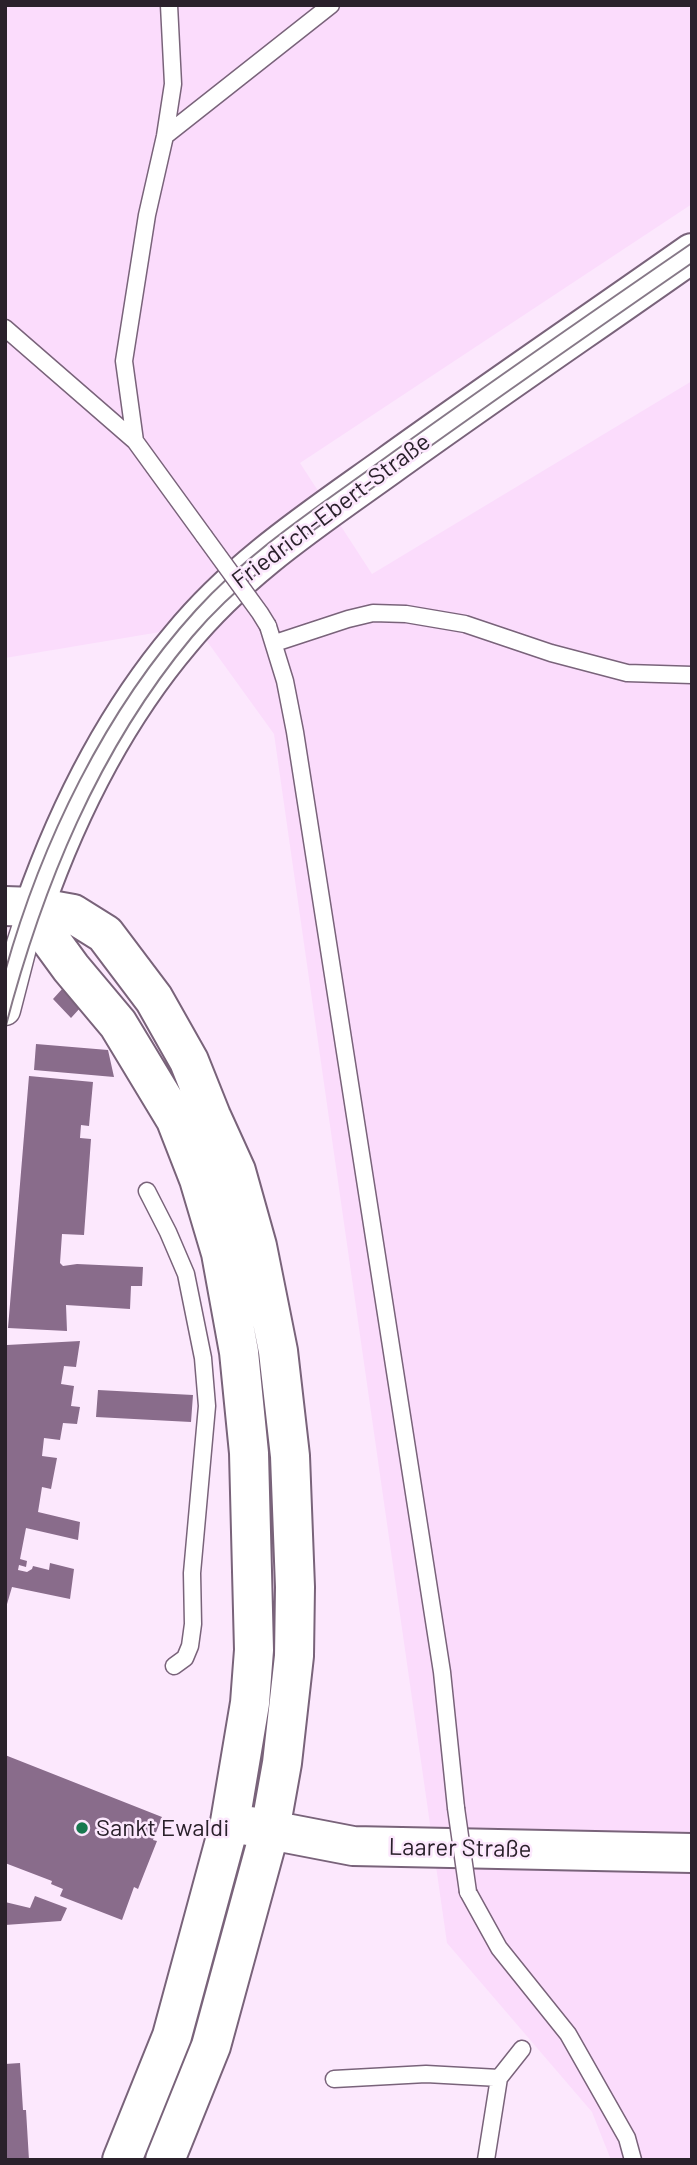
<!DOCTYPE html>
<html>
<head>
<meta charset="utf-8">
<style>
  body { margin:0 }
  #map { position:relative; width:697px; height:2165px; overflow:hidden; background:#fce8fd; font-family:Barlow,sans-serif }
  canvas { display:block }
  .frame { position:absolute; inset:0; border:7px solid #2a212b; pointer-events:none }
</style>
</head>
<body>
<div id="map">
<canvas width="697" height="2165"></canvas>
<div class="frame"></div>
</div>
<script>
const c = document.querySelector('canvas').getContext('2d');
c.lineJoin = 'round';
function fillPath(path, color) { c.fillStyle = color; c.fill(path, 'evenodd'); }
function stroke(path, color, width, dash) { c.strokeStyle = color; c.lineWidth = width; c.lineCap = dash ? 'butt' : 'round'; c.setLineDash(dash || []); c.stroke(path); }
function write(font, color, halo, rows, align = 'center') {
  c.font = font + ' Barlow,sans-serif'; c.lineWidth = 5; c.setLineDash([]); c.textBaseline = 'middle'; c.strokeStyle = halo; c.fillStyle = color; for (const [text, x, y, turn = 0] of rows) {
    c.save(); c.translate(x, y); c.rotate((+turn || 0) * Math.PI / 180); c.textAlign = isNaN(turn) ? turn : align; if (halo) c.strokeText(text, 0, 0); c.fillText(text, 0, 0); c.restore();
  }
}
fillPath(new Path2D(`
  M 5,5 L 692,5 L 692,204 L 300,463 L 372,574 L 692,381 L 692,2160 L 611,2160 L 592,2112 L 447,1943 L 274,734 L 196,626 L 5,658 Z`), '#fbdcfc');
fillPath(new Path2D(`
  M 63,988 L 81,1007 L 71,1018 L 53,999 Z
  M 36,1044 L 108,1050 L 114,1077 L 34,1070 Z
  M 29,1076 L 93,1082 L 89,1126 L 81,1125 L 80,1138 L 91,1139 L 84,1235 L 62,1234 L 60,1263 L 63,1266 L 77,1264 L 143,1267 L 142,1286 L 131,1286 L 130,1309 L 66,1305 L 67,1331 L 8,1328 Z
  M 80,1341 L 76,1367 L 64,1366 L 61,1384 L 74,1386 L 71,1406 L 80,1407 L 77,1424 L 63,1423 L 60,1440 L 44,1438 L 42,1456 L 57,1458 L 51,1489 L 42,1487 L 38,1512 L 80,1522 L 78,1540 L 26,1528 L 20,1559 L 27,1561 L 26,1567 L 19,1565 L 18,1570 L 27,1572 L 32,1569 L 33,1566 L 49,1570 L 50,1563 L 74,1569 L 70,1599 L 12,1587 L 5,1611 L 5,1359 L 7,1345 Z
  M 98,1390 L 193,1395 L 191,1422 L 96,1417 Z
  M 5,1755 L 162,1817 L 153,1840 L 157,1841 L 138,1889 L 134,1887 L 122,1920 L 60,1896 L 63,1889 L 51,1884 L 52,1881 L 5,1863 Z
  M 35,1896 L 67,1908 L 61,1921 L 5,1925 L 5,1902 L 30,1908 Z
  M 20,2063 L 23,2110 L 26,2110 L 29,2160 L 5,2160 L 5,2064 Z`), '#896c8b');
const lane = new Path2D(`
  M 169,5 L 173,84 L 165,136 L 147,215 L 124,361 L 135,441 L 204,536
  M 165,136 L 331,5
  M 5,328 L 135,441
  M 268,626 L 285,681 L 295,732 L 442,1672 L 456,1808
  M 275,643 L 348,619 L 373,613 L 406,614 L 465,624 L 551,653 L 627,673 L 692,675
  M 147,1191 L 168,1232 L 186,1274 L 203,1358 L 207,1406 L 192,1573 L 193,1624 L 190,1646 L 185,1658 L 174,1666
  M 468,1892 L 499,1948 L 568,2034 L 627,2138 L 633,2160
  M 334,2079 L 426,2074 L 499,2078
  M 486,2160 L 499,2078 L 522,2049`);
const street = new Path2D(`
  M 5,1010 L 22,944 L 34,907`);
const secondary = new Path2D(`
  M 5,906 L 34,907 L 73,914 L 105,934 L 154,999 L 189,1061 L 211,1116 L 236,1171 L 257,1246 L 278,1351 L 290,1456 L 295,1587 L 294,1656 L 282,1763 L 270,1830 L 211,2046 L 165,2160
  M 34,907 L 44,931 L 71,968 L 118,1024 L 176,1120 L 199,1179 L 221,1253 L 239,1352 L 249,1453 L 254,1650 L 250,1703 L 230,1822 L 172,2036 L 122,2160
  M 34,907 C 68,811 115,717 181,639 C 239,568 314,519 388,466 C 488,394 591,324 692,253
  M 244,1825 L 353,1846 L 692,1853`);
stroke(lane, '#79637a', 19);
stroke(street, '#79637a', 33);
stroke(secondary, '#79637a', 42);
stroke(lane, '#fff', 16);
stroke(street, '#fff', 30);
stroke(secondary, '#fff', 38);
stroke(new Path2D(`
  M 5,972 C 41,843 105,710 196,610 C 246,555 307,514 367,471 C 474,393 583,318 692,243
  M 5,1029 C 42,887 98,750 192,637 C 245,574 316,529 382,481 C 484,407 588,335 692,263`), '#877988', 2);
const laneBridge = new Path2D(`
  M 204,536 L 260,613 L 268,626
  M 456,1808 L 468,1892`);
stroke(laneBridge, '#79637a', 19, []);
stroke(laneBridge, '#fff', 16);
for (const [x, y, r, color] of [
  [82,1828,7,"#18784f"]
]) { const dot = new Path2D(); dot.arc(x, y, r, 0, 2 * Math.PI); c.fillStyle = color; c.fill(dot); stroke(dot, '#fce8fd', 2.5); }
write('24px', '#2a212b', '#fce8fd', [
  ["Friedrich-Ebert-Straße",331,511,-37],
  ["Laarer Straße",460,1848,1]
]);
write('24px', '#2a212b', '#fce8fd', [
  ["Sankt Ewaldi",96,1828]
], 'left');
</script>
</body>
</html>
